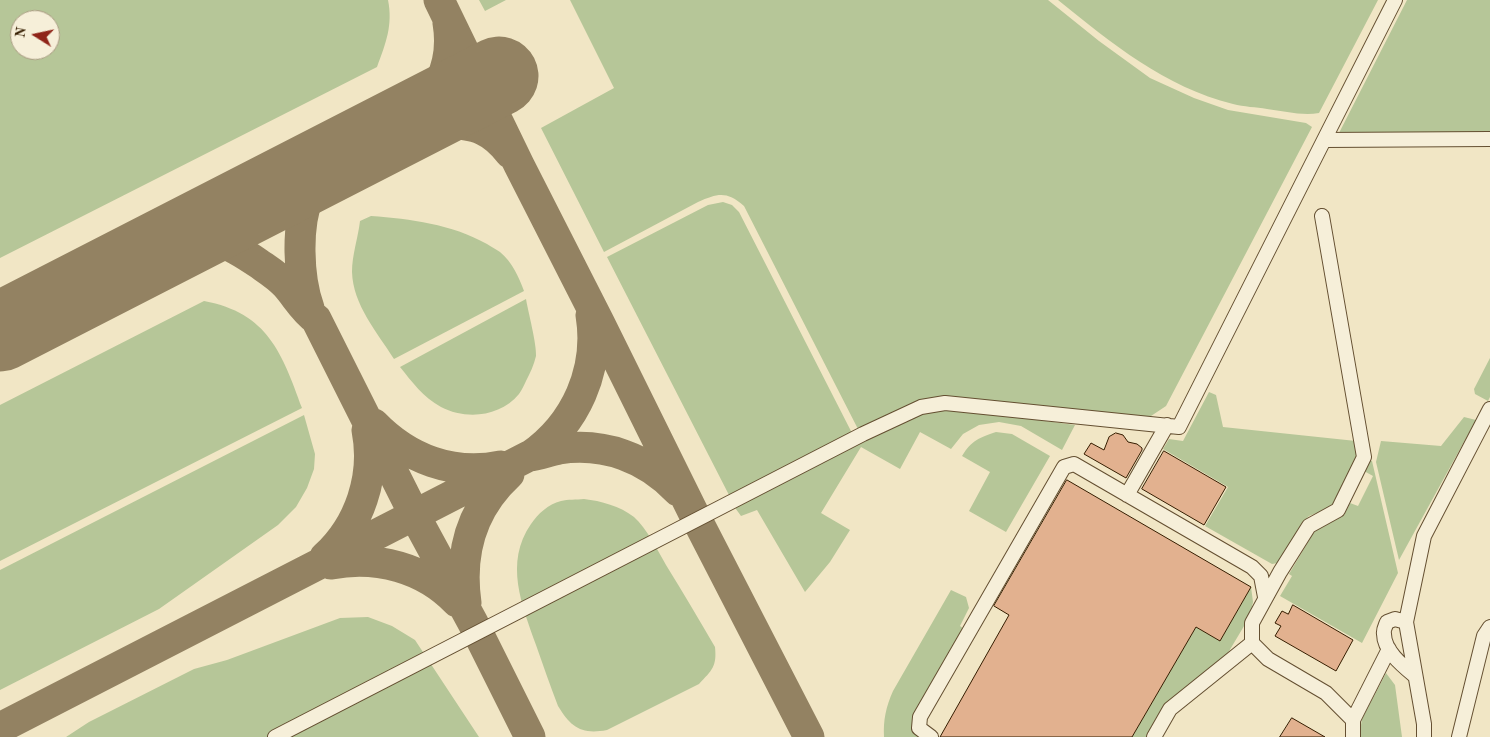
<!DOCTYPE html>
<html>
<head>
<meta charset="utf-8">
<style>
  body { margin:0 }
  #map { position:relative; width:1490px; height:737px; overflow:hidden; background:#f1e6c5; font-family:"Old Standard TT",serif }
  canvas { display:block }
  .north { position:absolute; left:10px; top:10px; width:50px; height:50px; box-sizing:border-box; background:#f6efd9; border:1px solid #a99b82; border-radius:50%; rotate:280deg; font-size:14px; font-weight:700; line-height:20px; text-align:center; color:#351d00 }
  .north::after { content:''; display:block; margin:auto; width:18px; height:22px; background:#8f2418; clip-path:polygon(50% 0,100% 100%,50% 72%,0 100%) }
</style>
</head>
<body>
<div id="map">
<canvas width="1490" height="737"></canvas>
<div class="north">N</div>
</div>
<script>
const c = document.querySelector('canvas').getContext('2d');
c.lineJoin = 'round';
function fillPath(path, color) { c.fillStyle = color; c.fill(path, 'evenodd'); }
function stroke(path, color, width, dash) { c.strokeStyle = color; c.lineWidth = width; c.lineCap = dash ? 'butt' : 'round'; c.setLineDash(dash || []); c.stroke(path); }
fillPath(new Path2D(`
  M 0,0 L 388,0 C 393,25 386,43 377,67 L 0,258 ZM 20,20 L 50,20 L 50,50 L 20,50 Z
  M 479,0 L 506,0 L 485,11 Z
  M 570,0 L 1048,0 L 1099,41 L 1150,78 L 1194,98 L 1228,110 L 1306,123 L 1312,127 L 1166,406 L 1151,416 L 1131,419 L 948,398 L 859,431 L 744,206 C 727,191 718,193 698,202 L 604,252 L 541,128 L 614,88 Z
  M 1058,0 L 1378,0 L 1319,113 C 1302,116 1284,111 1267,109 C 1256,107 1244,107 1233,104 C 1165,87 1111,43 1058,0 Z
  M 1407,0 L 1490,0 L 1490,133 L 1371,139 L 1339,133 Z
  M 723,202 L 732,205 L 739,212 L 853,435 L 729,495 L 607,257 L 708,205 Z
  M 371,216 C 411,219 451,224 487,244 C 491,247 496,249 500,252 C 512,262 519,277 524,291 L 394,359 C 377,332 353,305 352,272 C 352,255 358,238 360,221 Z
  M 526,299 C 528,311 537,345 536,356 C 534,365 530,373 526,381 C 524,385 522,390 519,394 C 500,417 466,420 441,407 C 423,397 412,382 400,367 Z
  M 204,301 C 268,313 282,353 302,408 L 0,561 L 0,405 Z
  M 1490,358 L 1490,397 L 1488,401 L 1475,394 L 1474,389 Z
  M 1209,392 L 1216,395 L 1223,427 L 1356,441 L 1363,450 L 1335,506 L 1309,516 L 1302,523 L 1278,563 L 1272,564 L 1205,526 L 1228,487 L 1163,449 L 1169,439 L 1183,441 Z
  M 951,408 L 1075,425 L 1062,450 L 1021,426 L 999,422 L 979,425 L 963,434 L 951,449 L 920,432 L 900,469 L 861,447 L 821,513 L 850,530 L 830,562 L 805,592 L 757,510 L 741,516 L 733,505 L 915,413 Z
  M 304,415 L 315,454 L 314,469 L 307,488 L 296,507 L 278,525 L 159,609 L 0,690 L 0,570 Z
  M 1464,417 L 1476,420 L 1399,560 L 1376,462 L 1381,441 L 1441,446 Z
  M 996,432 L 1012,434 L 1050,456 L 1006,532 L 969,511 L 990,472 L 962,456 C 972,440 979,438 996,432 Z
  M 1369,461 L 1372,461 L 1398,573 L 1362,643 L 1280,596 L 1292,576 L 1289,574 L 1314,532 L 1344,515 L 1350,503 L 1358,506 L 1373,476 L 1364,471 Z
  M 584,499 C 601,501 620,506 634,517 C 647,529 657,549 666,565 C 683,592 699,620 715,647 C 717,667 712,670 699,684 L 607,730 C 581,735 571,727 558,706 C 550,685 543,665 536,645 C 522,605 504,563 531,524 C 538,514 548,504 561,501 C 568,499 576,500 584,499 Z
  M 1251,587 L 1253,602 L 1250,616 L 1222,663 L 1148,737 L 1132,737 L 1196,627 L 1220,641 Z
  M 951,590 L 966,597 L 969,608 L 960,626 L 964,629 L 913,718 L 914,729 L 923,737 L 884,737 C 883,720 886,707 893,691 Z
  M 368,617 L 392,626 L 415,640 L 479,737 L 66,737 L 89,722 L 194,669 L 227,660 L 340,618 Z
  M 1386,673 L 1395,685 L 1402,737 L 1359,737 L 1362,719 Z`), '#b6c698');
stroke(new Path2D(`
  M 439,0 L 519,165 L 599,322 L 694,514 L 809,737
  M 401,125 C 437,103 455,64 448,23
  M 401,125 C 420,120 466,122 483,130 C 494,135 503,144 510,153
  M 172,244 C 207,230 230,244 258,263 C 268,270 278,276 286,285 C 296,296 304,311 316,319 L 415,516 L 473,623 L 530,737
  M 309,308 C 298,278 296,225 309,195 C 315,181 325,169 337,159
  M 374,424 C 408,459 453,476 501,466
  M 530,456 C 576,424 600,370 591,315
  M 325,557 C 360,525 376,476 367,430
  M 331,564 C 376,555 425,568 457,602
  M 466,603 C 459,553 471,509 509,474
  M 0,728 L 529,456 C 539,455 549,451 559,449 C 604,442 647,458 678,491`), '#938262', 31);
stroke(new Path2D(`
  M 0,332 L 499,76`), '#938262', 79);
const building = new Path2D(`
  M 1116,433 L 1123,435 L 1128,442 L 1137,444 L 1142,448 L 1142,450 L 1126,478 L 1084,454 L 1091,443 L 1104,450 L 1109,437 Z
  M 1164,451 L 1226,487 L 1204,525 L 1142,489 Z
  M 1067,480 L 1251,587 L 1220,641 L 1196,627 L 1132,737 L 940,737 L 1009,615 L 994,606 Z
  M 1293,605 L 1353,640 L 1336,671 L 1275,636 L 1281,626 L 1275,623 L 1282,611 L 1288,614 Z
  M 1292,718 L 1325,737 L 1280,737 Z`);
fillPath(building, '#e2b18f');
stroke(building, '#351d00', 1);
const minor = new Path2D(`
  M 1324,140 L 1395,0
  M 1322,216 L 1364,457 L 1338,510 L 1309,526 L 1280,572 L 1252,623 L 1252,643 L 1268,659 L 1326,693 L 1353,720
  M 1127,495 L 1167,425
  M 1406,622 L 1395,619 L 1387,622 C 1386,625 1383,630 1384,634 C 1384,651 1403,666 1415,676
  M 275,737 L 863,434 L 921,407 L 945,403 L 1179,427 L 1324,140 L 1490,139
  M 931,737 L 919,728 L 920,717 L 1064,467 L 1074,464 L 1252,567 L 1261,576 L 1265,597
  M 1154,737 L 1170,709 L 1252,643
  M 1353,737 L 1353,720 L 1389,649
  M 1424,737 L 1424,724 L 1406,622 L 1424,536 L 1490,409
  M 1459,737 L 1484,636 L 1490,627`);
stroke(minor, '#644f31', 16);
stroke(minor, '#f6efd9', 14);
</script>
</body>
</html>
